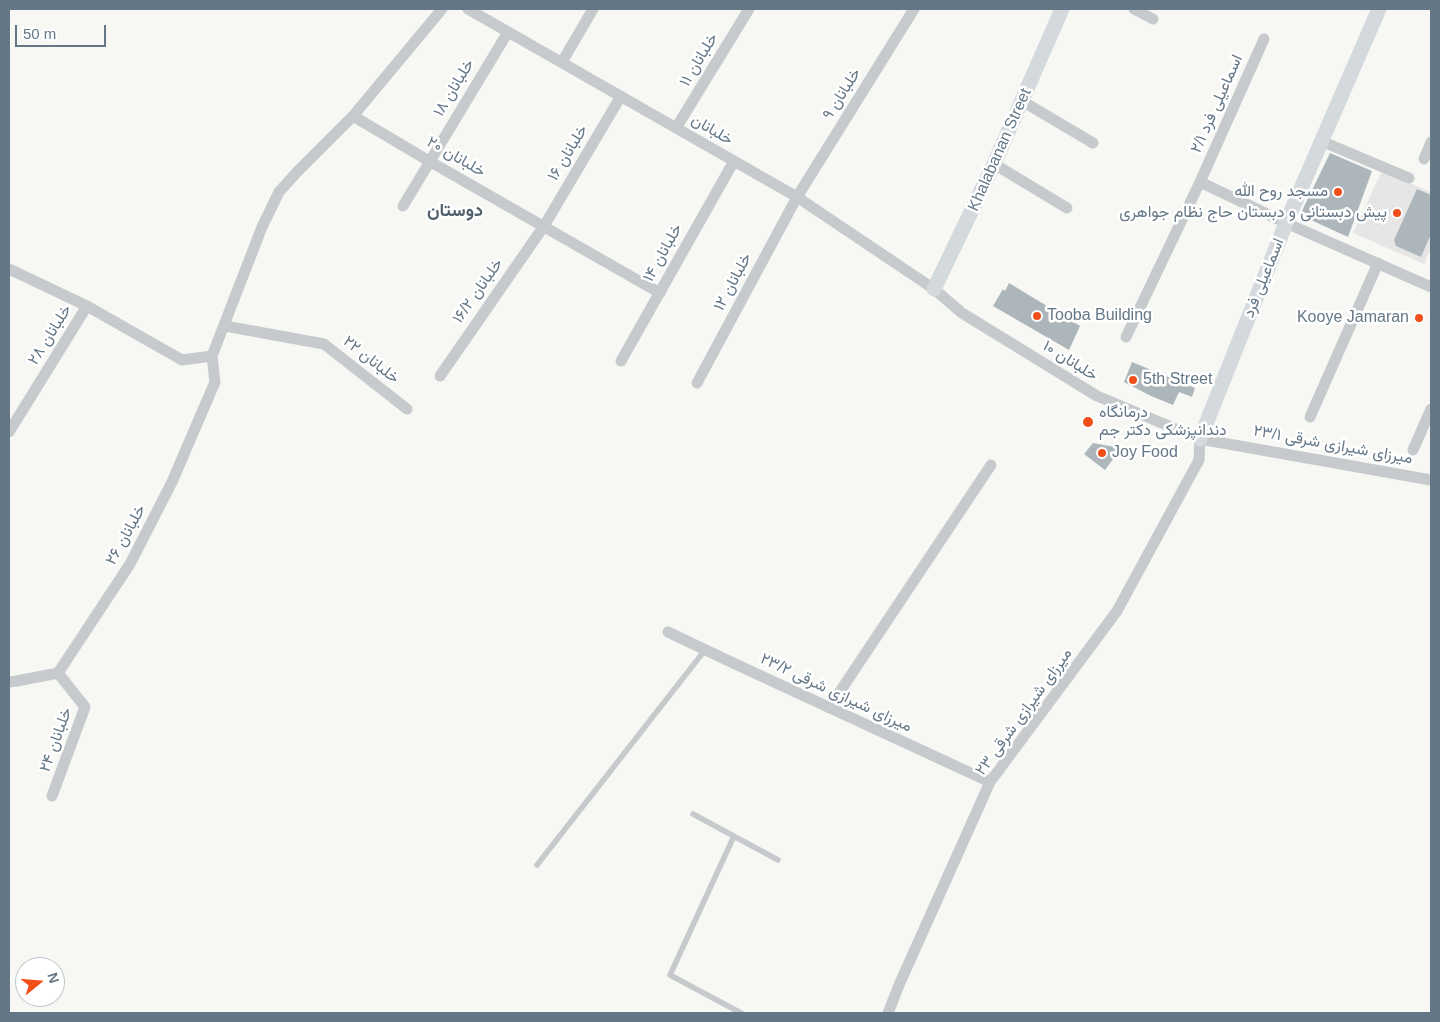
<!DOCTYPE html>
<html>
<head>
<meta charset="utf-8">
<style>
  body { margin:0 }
  #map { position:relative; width:1440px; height:1022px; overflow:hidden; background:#f7f7f4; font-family:Arial,sans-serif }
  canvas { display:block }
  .frame { position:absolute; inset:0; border:10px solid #647787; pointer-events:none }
  .north { position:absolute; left:15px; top:957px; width:50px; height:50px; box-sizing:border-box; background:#fff; border:1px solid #c1c9cf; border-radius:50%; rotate:73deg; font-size:14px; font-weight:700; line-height:20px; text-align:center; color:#647787 }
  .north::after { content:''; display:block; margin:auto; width:18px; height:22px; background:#f14e1a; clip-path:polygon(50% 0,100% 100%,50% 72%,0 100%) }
  .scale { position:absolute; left:15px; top:25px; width:91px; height:22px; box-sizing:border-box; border:2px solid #647787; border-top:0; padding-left:6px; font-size:15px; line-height:18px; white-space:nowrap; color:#647787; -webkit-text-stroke:4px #fff; paint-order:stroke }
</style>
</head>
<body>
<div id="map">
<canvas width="1440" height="1022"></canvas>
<div class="frame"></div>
<div class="north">N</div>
<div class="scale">50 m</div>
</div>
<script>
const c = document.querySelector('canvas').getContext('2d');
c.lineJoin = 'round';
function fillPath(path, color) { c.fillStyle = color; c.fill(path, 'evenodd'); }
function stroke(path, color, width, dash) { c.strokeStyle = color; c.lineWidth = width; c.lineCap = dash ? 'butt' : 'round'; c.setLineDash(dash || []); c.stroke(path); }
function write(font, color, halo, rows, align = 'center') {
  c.font = font + ' Arial,Vazirmatn,sans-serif'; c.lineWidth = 5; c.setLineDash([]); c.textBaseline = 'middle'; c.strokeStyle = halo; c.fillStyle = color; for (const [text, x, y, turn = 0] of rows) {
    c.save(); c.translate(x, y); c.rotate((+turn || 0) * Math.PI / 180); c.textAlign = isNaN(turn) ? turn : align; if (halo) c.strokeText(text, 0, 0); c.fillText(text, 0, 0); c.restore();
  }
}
fillPath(new Path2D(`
  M 1382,171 L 1431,192 L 1431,248 L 1424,264 L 1353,233 Z`), '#e5e6e5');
fillPath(new Path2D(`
  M 1330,153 L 1372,171 L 1348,237 L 1300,215 Z
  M 1417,189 L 1431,195 L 1431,234 L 1421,257 L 1396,246 L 1394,240 Z
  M 1009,283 L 1080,326 L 1069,350 L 993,306 L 1003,289 L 1005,291 Z
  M 1132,362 L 1195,388 L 1192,397 L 1179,392 L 1173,405 L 1151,396 L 1124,382 Z
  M 1093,443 L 1121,448 L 1105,470 L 1084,454 Z`), '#adb6bb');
stroke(new Path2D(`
  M 693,814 L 778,860
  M 734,836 L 670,975 L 741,1013
  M 537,865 L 705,650`), '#c6cacd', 5.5);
stroke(new Path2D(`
  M 468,9 L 797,197 L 934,289 L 962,313 L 1097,396 L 1200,439 L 1431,480
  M 1134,9 L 1153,19
  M 562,62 L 593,9
  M 1022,101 L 1093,143
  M 353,116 L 429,161 L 660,293
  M 676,128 L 749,9
  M 1321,141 L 1409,178
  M 1424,159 L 1431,142
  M 994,164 L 1067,208
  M 1200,182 L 1286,223 L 1431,287
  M 403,206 L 508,32
  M 9,269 L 87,306 L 182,360 L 212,356 L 262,227 L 279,192 L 297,172 L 353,116 L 442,9
  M 225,326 L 324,344 L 407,409
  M 1126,337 L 1200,182 L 1264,39
  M 621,361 L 734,161
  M 440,376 L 544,226 L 621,96
  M 697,383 L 797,197 L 914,9
  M 1310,417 L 1378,263
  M 9,432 L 87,306
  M 1413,450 L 1431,409
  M 668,632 L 731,662 L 990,782
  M 9,682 L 17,681 L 58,673 L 130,564 L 172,482 L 215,382 L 212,356
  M 829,708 L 991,465
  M 52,796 L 85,707 L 58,673
  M 888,1013 L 899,985 L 990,782 L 1117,611 L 1199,460 L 1200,439`), '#c6cacd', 11);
stroke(new Path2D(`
  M 934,289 L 994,164 L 1062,9
  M 1200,439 L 1286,223 L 1379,9`), '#d4d9dd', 15);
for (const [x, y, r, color] of [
  [1338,192,5,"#f14e1a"],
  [1397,213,5,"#f14e1a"],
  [1037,316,5,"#f14e1a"],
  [1419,318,5,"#f14e1a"],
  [1133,380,5,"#f14e1a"],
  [1088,422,6,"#f14e1a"],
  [1102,453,5,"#f14e1a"]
]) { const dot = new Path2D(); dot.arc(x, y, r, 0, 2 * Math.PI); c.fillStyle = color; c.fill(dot); stroke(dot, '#fff', 2); }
write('16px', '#647787', '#fff', [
  ["۱۱ خلبانان",699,60,-59],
  ["۱۸ خلبانان",454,88,-59],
  ["۹ خلبانان",842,94,-58],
  ["۲/۱ اسماعیلی فرد",1217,104,-66],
  ["خلبانان",712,130,30],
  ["Khalabanan Street",1000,150,-66],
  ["۱۶ خلبانان",568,153,-59],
  ["۲۰ خلبانان",456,157,30],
  ["۱۴ خلبانان",663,253,-61],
  ["اسماعیلی فرد",1264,278,-68],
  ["۱۲ خلبانان",733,282,-62],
  ["۱۶/۲ خلبانان",478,291,-55],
  ["۲۸ خلبانان",50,335,-58],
  ["۲۲ خلبانان",371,360,38],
  ["۱۰ خلبانان",1070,361,32],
  ["۲۳/۱ میرزای شیرازی شرقی",1333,445,10],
  ["۲۶ خلبانان",126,535,-61],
  ["۲۳/۲ میرزای شیرازی شرقی",836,693,25],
  ["۲۳ میرزای شیرازی شرقی",1024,712,-54],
  ["۲۴ خلبانان",56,740,-70]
]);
write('16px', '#647787', '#fff', [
  ["مسجد روح الله",1328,192,"right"],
  ["پیش دبستانی و دبستان حاج نظام جواهری",1387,213,"right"],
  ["Tooba Building",1047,316],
  ["Kooye Jamaran",1409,318,"right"],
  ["5th Street",1143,380],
  ["درمانگاه",1099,413],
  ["دندانپزشکی دکتر جم",1099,431],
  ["Joy Food",1112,453]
], 'left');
write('bold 18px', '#52606c', '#fff', [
  ["دوستان",455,211]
]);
</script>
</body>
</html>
